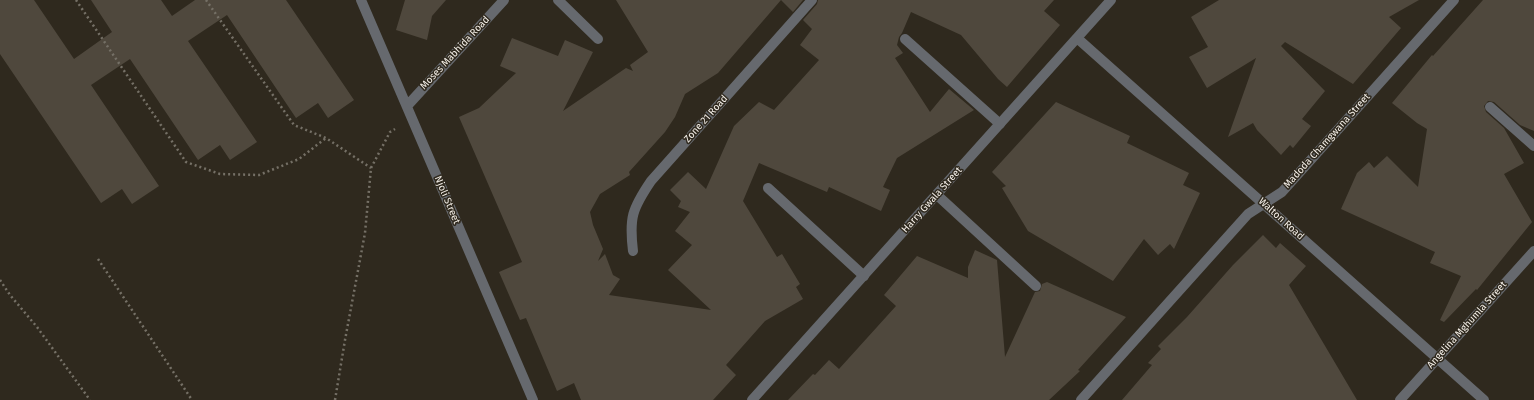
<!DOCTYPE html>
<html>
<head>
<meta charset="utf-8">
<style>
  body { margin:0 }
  canvas { display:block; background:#2f291e }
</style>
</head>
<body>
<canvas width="1534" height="400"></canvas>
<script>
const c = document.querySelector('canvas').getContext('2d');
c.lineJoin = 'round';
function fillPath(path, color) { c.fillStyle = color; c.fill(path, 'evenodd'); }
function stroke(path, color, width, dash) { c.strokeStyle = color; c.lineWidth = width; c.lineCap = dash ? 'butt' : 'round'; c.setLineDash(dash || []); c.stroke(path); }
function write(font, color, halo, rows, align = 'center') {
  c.font = font + ' "Fira Sans",sans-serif'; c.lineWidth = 3; c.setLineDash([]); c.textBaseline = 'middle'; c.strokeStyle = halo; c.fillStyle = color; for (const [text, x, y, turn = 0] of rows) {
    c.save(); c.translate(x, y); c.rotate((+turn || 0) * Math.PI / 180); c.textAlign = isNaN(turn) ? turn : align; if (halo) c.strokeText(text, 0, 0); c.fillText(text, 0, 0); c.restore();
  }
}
fillPath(new Path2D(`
  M 0,0 L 34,0 L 74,59 L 112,32 L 91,0 L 161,0 L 172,16 L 195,0 L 286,0 L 354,100 L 328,118 L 318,103 L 296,118 L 227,15 L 188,41 L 257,142 L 230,160 L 220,145 L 198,160 L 130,59 L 91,85 L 159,186 L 132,204 L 122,189 L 101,203 L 0,54 Z
  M 405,0 L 446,0 L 432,16 L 427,40 L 396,30 Z
  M 616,0 L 803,0 L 793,12 L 781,0 L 718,73 L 685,94 L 675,117 L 665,132 L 629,172 L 630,175 L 600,194 L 590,212 L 593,225 L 603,249 L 598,261 L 605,254 L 613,275 L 620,279 L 609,295 L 711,310 L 668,270 L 692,245 L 675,231 L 690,212 L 678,207 L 681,201 L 670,190 L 688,172 L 706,189 L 734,126 L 759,102 L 774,110 L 819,60 L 800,45 L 812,29 L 803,20 L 817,4 L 818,0 L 1054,0 L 1044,11 L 1060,25 L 1007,87 L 998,79 L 961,35 L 911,12 L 902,33 L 899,37 L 897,45 L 903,53 L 895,58 L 930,112 L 949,89 L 974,110 L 897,158 L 883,187 L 890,190 L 881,211 L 829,187 L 827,192 L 759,163 L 743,201 L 777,257 L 782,254 L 800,284 L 796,287 L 803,299 L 765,321 L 726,365 L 736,375 L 713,400 L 581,400 L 574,383 L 557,391 L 526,318 L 520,320 L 499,272 L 522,262 L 459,117 L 479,108 L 516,73 L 500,66 L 512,38 L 558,56 L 565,40 L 593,52 L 563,111 L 626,68 L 633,71 L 630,65 L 648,52 Z
  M 1219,0 L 1419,0 L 1389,17 L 1401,28 L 1353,84 L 1285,42 L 1281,46 L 1325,91 L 1302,119 L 1311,126 L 1293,148 L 1290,145 L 1281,155 L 1257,130 L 1253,123 L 1228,137 L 1256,58 L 1207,88 L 1189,57 L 1208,47 L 1191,17 Z
  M 1483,0 L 1534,0 L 1534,131 L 1520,125 L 1494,102 L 1488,101 L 1484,106 L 1486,112 L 1504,128 L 1524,163 L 1504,174 L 1532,222 L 1477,290 L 1476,289 L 1444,322 L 1440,320 L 1461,276 L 1430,263 L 1435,252 L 1341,209 L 1357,173 L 1369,162 L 1374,168 L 1387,156 L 1418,187 L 1427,129 L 1417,123 L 1392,103 L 1432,55 L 1433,56 Z
  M 1056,102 L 1130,136 L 1127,143 L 1189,173 L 1183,185 L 1200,193 L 1174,249 L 1170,244 L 1158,255 L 1144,239 L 1113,281 L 1028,231 L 1002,188 L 1006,186 L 992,172 Z
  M 1263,235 L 1276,248 L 1280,243 L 1306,266 L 1289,285 L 1357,400 L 1122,400 L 1152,365 L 1148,363 L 1161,349 L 1158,346 L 1187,317 L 1233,265 Z
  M 975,250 L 997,260 L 1005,357 L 1035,292 L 1040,291 L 1042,284 L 1047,282 L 1126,317 L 1078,370 L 1080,371 L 1049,400 L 788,400 L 813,374 L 815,375 L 829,360 L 839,369 L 896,306 L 884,295 L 917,256 L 968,278 L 968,267 Z`), '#4f483d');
stroke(new Path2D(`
  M 76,0 L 186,162 L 220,174 L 259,175 L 299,159 L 326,138
  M 206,0 L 294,125 L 326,138 L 371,168
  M 98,259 L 192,400
  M 0,280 L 10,295 L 37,327 L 90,400
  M 335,400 L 345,340 L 365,233 L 371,168 L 390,132 L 395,129`), '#757066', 2.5, [2, 3]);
stroke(new Path2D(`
  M 558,0 L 598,39
  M 905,39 L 1000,124
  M 1490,107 L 1534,146
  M 768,188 L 864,276
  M 937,195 L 1036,286`), '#66696e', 10);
stroke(new Path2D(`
  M 361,0 L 533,400
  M 1077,38 L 1484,400
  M 407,106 L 504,0
  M 633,251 C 629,218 632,209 651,181 L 812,0
  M 752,400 L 1111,0
  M 1081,400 L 1248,214 L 1282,192 L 1454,0
  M 1400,400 L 1534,251`), '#66696e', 10);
write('10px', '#f5f0e9', '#2f291e', [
  ["Moses Mabhida Road",455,53,-47],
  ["Zone 21 Road",706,119,-48],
  ["Madoda Chamgwana Street",1327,141,-48],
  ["Njoli Street",447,200,67],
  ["Harry Gwala Street",932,200,-48],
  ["Walton Road",1281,219,42],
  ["Angelina Mghumla Street",1467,325,-48]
]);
</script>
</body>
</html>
